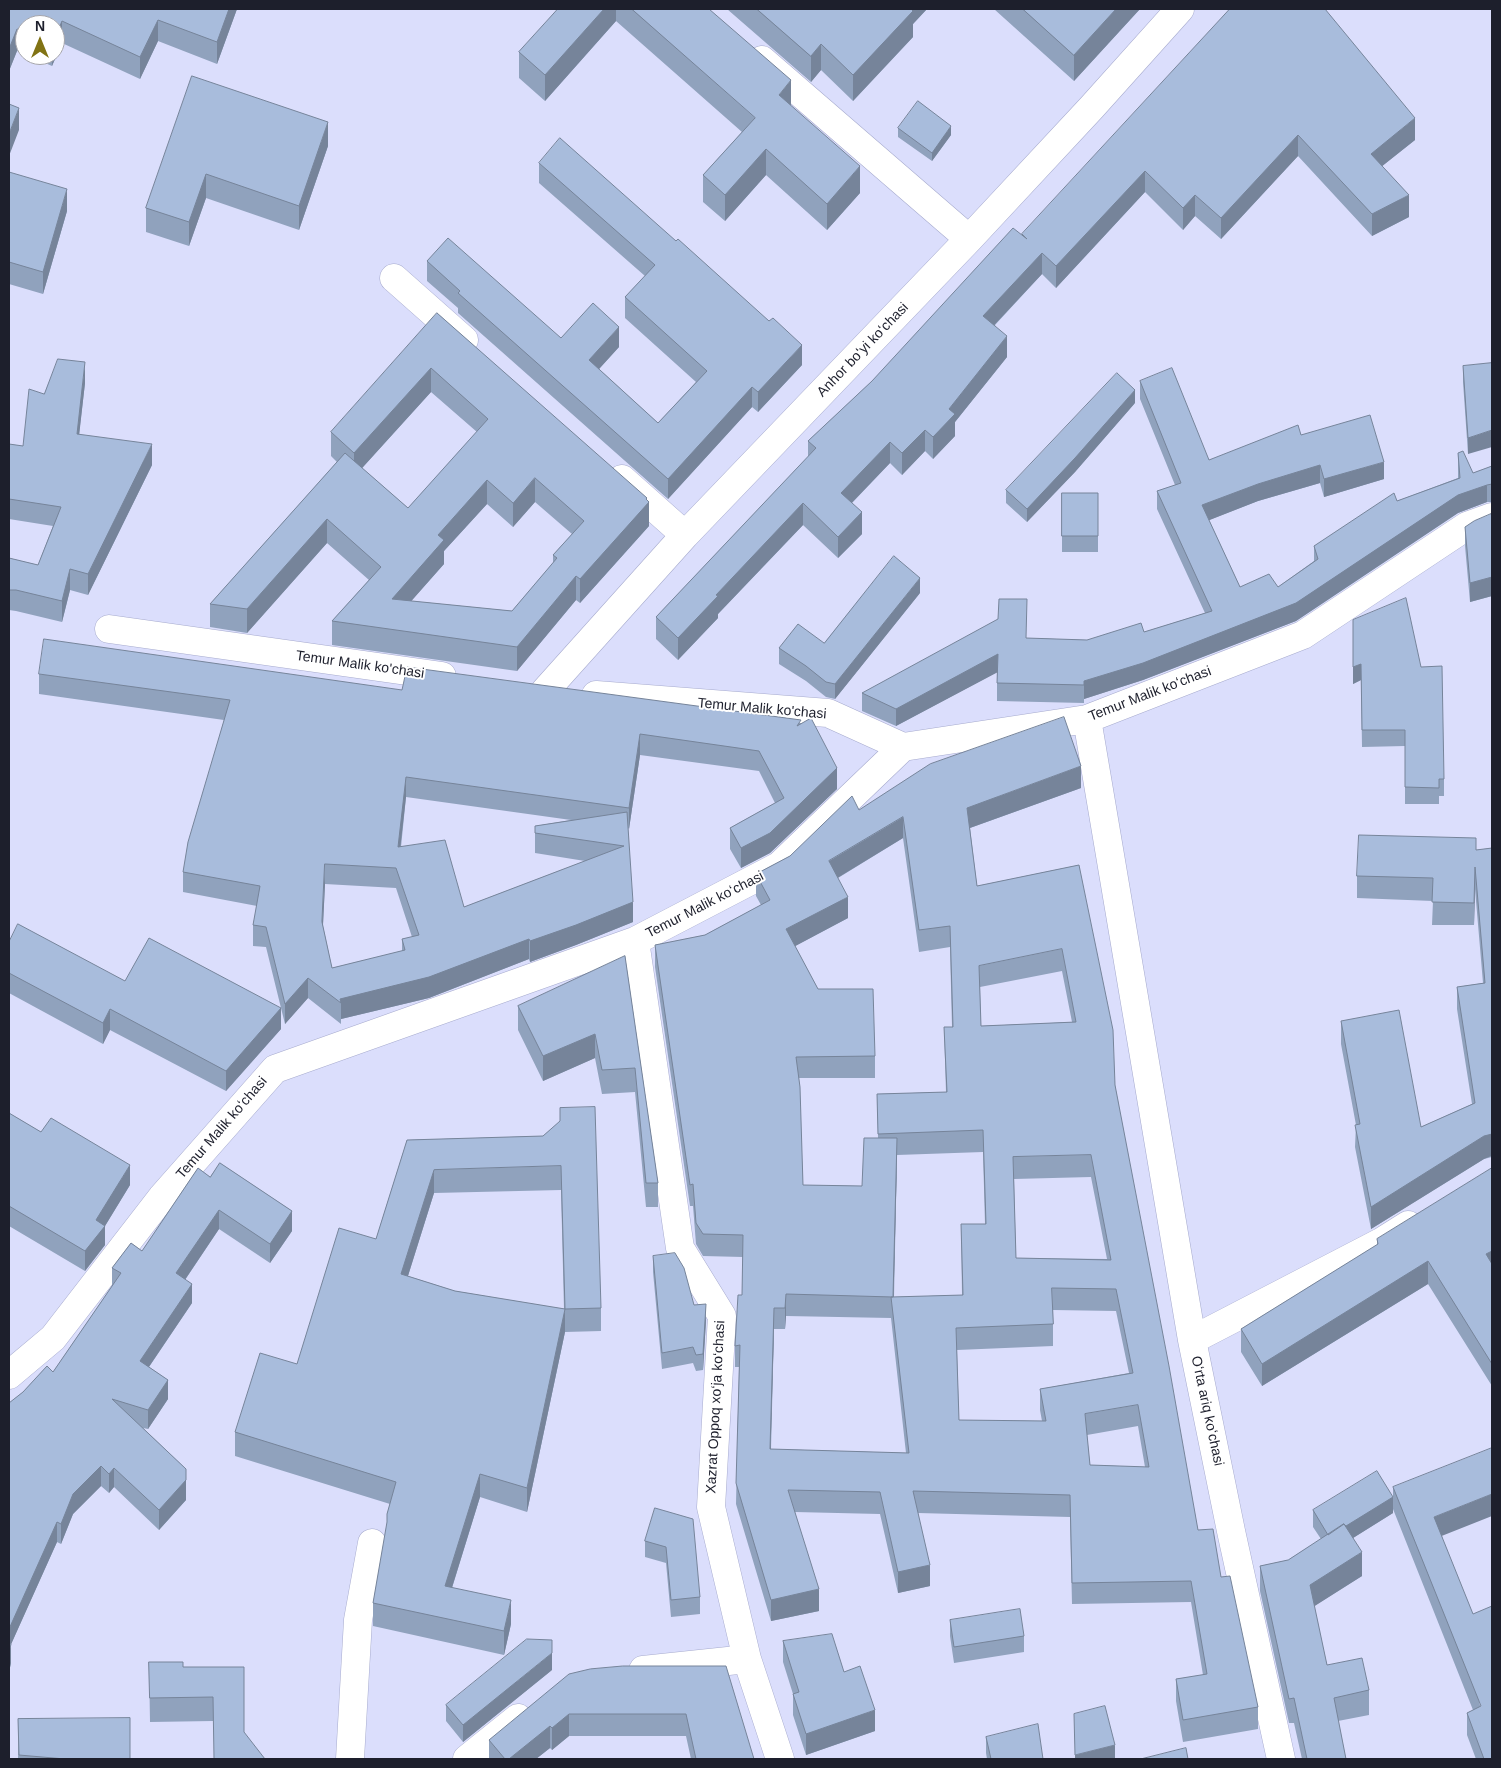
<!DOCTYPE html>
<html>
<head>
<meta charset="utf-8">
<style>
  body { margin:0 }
  #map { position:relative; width:1501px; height:1768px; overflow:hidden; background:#dbdefc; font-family:Helvetica,sans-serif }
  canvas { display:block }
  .frame { position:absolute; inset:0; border:10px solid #1d1f2c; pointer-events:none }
  .north { position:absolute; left:15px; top:15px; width:50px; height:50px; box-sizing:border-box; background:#fff; border:1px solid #a5a5ab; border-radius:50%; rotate:0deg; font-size:14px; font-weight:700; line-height:20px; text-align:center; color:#1d1f2c }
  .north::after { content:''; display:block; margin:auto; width:18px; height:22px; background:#817314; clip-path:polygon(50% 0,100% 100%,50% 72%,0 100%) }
</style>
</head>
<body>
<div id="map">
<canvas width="1501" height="1768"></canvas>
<div class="frame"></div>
<div class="north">N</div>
</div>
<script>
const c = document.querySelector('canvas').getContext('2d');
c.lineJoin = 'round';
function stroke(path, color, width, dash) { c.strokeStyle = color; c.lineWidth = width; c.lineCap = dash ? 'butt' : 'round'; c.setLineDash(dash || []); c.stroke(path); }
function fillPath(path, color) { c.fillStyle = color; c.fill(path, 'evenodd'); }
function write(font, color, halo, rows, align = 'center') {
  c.font = font + ' Helvetica,sans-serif'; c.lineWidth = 4; c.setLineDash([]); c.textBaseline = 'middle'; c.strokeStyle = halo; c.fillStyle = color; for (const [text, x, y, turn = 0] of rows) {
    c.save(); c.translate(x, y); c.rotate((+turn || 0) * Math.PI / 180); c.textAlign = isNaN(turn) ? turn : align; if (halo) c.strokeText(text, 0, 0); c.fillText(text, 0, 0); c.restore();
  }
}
const minor = new Path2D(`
  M 762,60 L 969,239
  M 394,278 L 464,340
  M 622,479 L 685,535
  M 109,629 L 442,676
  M 545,691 L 685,535 L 969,239 L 1092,107 L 1180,9
  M 596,695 L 828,713 L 903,747
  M 1087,719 L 1192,1340
  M 635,941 L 680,1248 L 722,1316 L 711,1507 L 747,1659 L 780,1759
  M 9,1375 L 53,1338 L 162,1197 L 275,1069 L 635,941 L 779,866 L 903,747 L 1087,719 L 1303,635 L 1467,526 L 1492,517
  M 643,1670 L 747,1659
  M 350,1759 L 358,1620 L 372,1543
  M 467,1759 L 518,1718
  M 1281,1759 L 1231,1531 L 1192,1340 L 1381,1242 L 1408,1225`);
stroke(minor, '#a7abce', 29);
stroke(minor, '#fff', 28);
fillPath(new Path2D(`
  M 9,9 L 237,9 L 217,64 L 158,41 L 140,79 L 62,43 L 52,66 L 27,55 L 55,55 L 55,25 L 25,25 L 25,54 L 17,51 L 9,71 Z
  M 558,9 L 709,9 L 791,106 L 860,193 L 827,230 L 766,175 L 725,221 L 703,202 L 703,175 L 742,132 L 616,21 L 545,101 L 519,78 L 519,52 Z
  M 727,9 L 927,9 L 913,24 L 913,37 L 853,101 L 821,70 L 811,82 Z
  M 994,9 L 1140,9 L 1074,81 Z
  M 1230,9 L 1415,140 L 1382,166 L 1409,217 L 1372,236 L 1298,156 L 1221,239 L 1195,216 L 1183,230 L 1145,192 L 1056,288 L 1042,274 L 995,325 L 1007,357 L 955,422 L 955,436 L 933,459 L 925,451 L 902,475 L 890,463 L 852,503 L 862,534 L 838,558 L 803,525 L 718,614 L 718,618 L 678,660 L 656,639 L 656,617 L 808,457 L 808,441 L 872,381 L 1022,235 Z
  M 192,76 L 328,146 L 299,230 L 206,198 L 189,246 L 146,232 L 146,208 Z
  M 898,128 L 951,135 L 932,161 L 898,137 Z
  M 539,163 L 802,365 L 758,412 L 752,407 L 668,499 L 458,313 L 458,308 L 427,281 L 427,261 L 561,338 L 619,347 L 599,369 L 658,423 L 696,382 L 625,318 L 625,297 L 645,276 L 539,183 Z
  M 9,172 L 67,211 L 43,294 L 9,284 Z
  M 437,313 L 647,500 L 649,526 L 580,603 L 576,600 L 517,671 L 332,645 L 332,621 L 369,580 L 327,543 L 247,633 L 210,627 L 210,604 L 337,462 L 331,456 L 331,432 ZM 431,392 L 477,432 L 408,508 L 362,468 ZM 535,502 L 572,534 L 553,555 L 553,563 L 512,611 L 411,601 L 444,564 L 444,551 L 487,504 L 513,527 Z
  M 1492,363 L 1468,454 L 1463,382 L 1463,366 Z
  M 1140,381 L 1209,460 L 1301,435 L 1384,479 L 1324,497 L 1320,483 L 1258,501 L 1209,520 L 1240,587 L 1278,587 L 1314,561 L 1314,546 L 1397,501 L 1458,478 L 1458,453 L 1473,473 L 1492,466 L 1492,502 L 1487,502 L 1458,513 L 1296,621 L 1143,680 L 1084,699 L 1084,703 L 997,701 L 997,672 L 896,726 L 862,711 L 862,693 L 1026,638 L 1087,640 L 1144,632 L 1205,613 L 1157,509 L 1157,491 L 1175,485 L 1140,399 Z
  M 85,383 L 79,434 L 152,465 L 88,595 L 70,590 L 62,622 L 16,611 L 9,610 L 9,558 L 38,565 L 53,526 L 9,519 L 9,444 L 23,446 L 44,394 Z
  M 1135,403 L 1075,472 L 1027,522 L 1006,503 L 1006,490 Z
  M 1062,493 L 1098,493 L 1098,552 L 1062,552 Z
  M 1492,517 L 1492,596 L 1470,602 L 1465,546 L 1465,527 Z
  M 920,593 L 835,699 L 826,697 L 806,681 L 779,664 L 779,648 L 824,643 Z
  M 1353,620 L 1421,667 L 1444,779 L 1444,796 L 1439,796 L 1439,804 L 1405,804 L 1405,746 L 1362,747 L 1361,680 L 1353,684 Z
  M 39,674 L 402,690 L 801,723 L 837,789 L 770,853 L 741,868 L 730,849 L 730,828 L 775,803 L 759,771 L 640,755 L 629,829 L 628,828 L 633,922 L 576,945 L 530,962 L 529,959 L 429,998 L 341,1019 L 341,1024 L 308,998 L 285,1024 L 281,1008 L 281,1029 L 226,1091 L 110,1030 L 103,1044 L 9,993 L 9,942 L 125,981 L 281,1008 L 266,947 L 253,946 L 253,925 L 257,906 L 183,892 L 183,872 L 224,720 L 39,694 ZM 406,797 L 571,820 L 535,826 L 535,853 L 585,861 L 464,907 L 401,847 ZM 325,884 L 396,888 L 412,937 L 402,939 L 402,951 L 332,968 L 323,926 Z
  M 1081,788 L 970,828 L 977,886 L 1079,865 L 1115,1085 L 1198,1530 L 1221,1577 L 1258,1707 L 1258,1729 L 1183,1742 L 1176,1701 L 1176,1679 L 1203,1675 L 1191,1602 L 1072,1604 L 1070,1517 L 918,1513 L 930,1586 L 898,1593 L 880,1514 L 795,1512 L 819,1611 L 771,1621 L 736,1504 L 739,1367 L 735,1367 L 735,1346 L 742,1295 L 743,1257 L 703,1256 L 696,1244 L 693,1206 L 690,1206 L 655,967 L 655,945 L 705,935 L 761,905 L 756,896 L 756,874 L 790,856 L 859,810 ZM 903,838 L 919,952 L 950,947 L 952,1027 L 944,1027 L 946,1092 L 877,1094 L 878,1138 L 862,1186 L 803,1185 L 799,1078 L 875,1078 L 875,1056 L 818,989 L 795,946 L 848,918 L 838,878 ZM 1062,971 L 1072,1022 L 981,1026 L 980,987 ZM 983,1152 L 985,1224 L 961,1224 L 962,1295 L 894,1297 L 897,1155 ZM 1091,1177 L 1107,1259 L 1016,1258 L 1014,1179 ZM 1053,1310 L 1116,1311 L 1129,1373 L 1040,1389 L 1040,1410 L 1042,1421 L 959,1420 L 957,1350 L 1053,1346 ZM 786,1316 L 891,1318 L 906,1453 L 771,1449 L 774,1329 L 785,1329 ZM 1138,1426 L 1145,1467 L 1090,1465 L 1087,1435 Z
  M 1492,848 L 1492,1157 L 1484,1159 L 1371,1229 L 1355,1147 L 1356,1125 L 1341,1044 L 1341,1021 L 1421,1127 L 1472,1104 L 1457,1009 L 1457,987 L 1483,983 L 1475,889 L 1474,925 L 1432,925 L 1433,901 L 1357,898 L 1357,876 L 1476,850 Z
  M 625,956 L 658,1183 L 658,1207 L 646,1207 L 635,1092 L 602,1094 L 595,1058 L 543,1081 L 518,1030 L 518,1006 Z
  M 9,1113 L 130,1185 L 105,1226 L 105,1245 L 85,1271 L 9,1226 Z
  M 560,1122 L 601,1308 L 601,1331 L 565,1332 L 527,1512 L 480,1497 L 452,1588 L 511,1624 L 504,1655 L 373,1626 L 373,1603 L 387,1527 L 387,1514 L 390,1504 L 235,1456 L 235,1432 L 297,1364 L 376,1239 L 407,1140 L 543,1136 ZM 561,1190 L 564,1309 L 455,1291 L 408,1276 L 434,1193 Z
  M 220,1163 L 292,1211 L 292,1231 L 270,1263 L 219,1229 L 185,1280 L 192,1284 L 192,1303 L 149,1367 L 168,1380 L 168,1399 L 148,1429 L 143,1428 L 186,1469 L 186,1500 L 159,1530 L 114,1487 L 109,1493 L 101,1486 L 73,1514 L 61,1544 L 57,1542 L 11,1644 L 11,1663 L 9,1672 L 9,1403 L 23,1392 L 47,1366 L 53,1372 L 112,1286 L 112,1268 L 131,1243 L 142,1251 L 198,1168 L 210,1177 Z
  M 1492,1168 L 1492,1386 L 1428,1284 L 1262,1386 L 1241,1352 L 1241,1329 L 1377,1245 L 1377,1239 Z
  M 653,1256 L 706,1320 L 703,1370 L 696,1371 L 693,1363 L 662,1369 L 653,1272 Z
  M 1393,1487 L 1442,1536 L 1492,1759 L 1476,1759 L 1467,1735 L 1467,1713 L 1473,1710 L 1393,1509 L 1393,1513 L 1353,1538 L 1362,1576 L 1314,1606 L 1327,1665 L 1369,1690 L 1369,1715 L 1338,1721 L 1346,1759 L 1302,1759 L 1294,1723 L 1289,1723 L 1260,1591 L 1260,1566 L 1288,1560 L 1321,1539 L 1313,1527 L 1313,1510 L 1393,1497 Z
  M 655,1508 L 700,1597 L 700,1614 L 671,1617 L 666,1563 L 645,1557 L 645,1541 Z
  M 950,1620 L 1024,1636 L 1024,1652 L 954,1663 L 950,1636 Z
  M 783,1641 L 844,1672 L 875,1731 L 806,1755 L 793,1715 L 793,1694 L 783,1662 Z
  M 149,1662 L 183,1667 L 244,1667 L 213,1721 L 150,1722 Z
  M 623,1666 L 754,1759 L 691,1759 L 686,1736 L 569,1736 L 552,1750 L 550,1748 L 536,1759 L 489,1759 L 489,1740 Z
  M 552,1670 L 463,1742 L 446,1721 L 446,1705 Z
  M 18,1719 L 130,1759 L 18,1759 Z
  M 986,1737 L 1043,1759 L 987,1759 L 986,1753 Z`), '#90a2bd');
fillPath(new Path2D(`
  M 229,9 L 237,9 L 217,64 L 217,42 Z
  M 604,9 L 616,9 L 616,21 L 545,101 L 545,75 Z
  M 907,9 L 927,9 L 913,24 L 913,37 L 853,101 L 853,75 Z
  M 1116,9 L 1140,9 L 1074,81 L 1074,55 Z
  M 158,20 L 158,41 L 140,79 L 140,57 Z
  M 62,21 L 62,43 L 52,66 L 52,55 L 55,55 L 55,38 Z
  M 17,29 L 17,51 L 9,71 L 9,49 Z
  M 821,44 L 821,70 L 811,82 L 811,56 Z
  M 791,80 L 791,106 L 779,95 Z
  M 19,108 L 19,130 L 9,156 L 9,134 Z
  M 1415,118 L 1415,140 L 1371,175 L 1371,154 Z
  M 328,122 L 328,146 L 299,230 L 299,206 Z
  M 951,126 L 951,135 L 932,161 L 932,153 Z
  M 1298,135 L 1298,156 L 1221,239 L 1221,218 Z
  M 766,149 L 766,175 L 725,221 L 725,195 Z
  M 860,166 L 860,193 L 827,230 L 827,204 Z
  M 1145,171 L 1145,192 L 1056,288 L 1056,266 Z
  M 206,174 L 206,198 L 189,246 L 189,222 Z
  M 67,189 L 67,211 L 43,294 L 43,272 Z
  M 1195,195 L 1195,216 L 1183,230 L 1183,208 Z
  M 1409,195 L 1409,217 L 1372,236 L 1372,214 Z
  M 1042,253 L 1042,274 L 983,337 L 983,316 Z
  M 619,327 L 619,347 L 589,380 L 589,360 Z
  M 1007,336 L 1007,357 L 955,422 L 955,436 L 933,459 L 933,437 L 949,409 Z
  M 802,345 L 802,365 L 758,412 L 758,392 Z
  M 85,362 L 85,383 L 77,454 L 77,434 Z
  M 431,368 L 431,392 L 354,477 L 354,453 Z
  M 752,387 L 752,407 L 668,499 L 668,479 Z
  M 1135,390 L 1135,403 L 1075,472 L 1027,522 L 1027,509 Z
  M 925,430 L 925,451 L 902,475 L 902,453 Z
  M 1492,430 L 1492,447 L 1468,454 L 1468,438 Z
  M 890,442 L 890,463 L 841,514 L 841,493 Z
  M 152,444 L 152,465 L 88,595 L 88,574 Z
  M 1384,462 L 1384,479 L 1324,497 L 1324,479 Z
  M 1320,465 L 1320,483 L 1258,501 L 1202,523 L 1202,505 L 1258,484 Z
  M 535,478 L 535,502 L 513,527 L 513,503 Z
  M 487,480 L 487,504 L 444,551 L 444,564 L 392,623 L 392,599 L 438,535 Z
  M 1487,485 L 1487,502 L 1458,513 L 1296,621 L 1143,680 L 1084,699 L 1084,703 L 1084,681 L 1143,663 L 1458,495 Z
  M 647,498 L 647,504 L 649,502 L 649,526 L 580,603 L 580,579 Z
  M 803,503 L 803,525 L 718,614 L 718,618 L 678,660 L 678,638 L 716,595 Z
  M 862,512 L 862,534 L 838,558 L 838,537 Z
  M 327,519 L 327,543 L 247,633 L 247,609 Z
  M 70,569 L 70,590 L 62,622 L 62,601 Z
  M 576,576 L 576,600 L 517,671 L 517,647 Z
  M 1492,577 L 1492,596 L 1470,602 L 1470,583 Z
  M 920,578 L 920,593 L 835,699 L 835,684 Z
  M 998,654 L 998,672 L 896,726 L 896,709 Z
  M 1361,664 L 1361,680 L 1353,684 L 1353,667 Z
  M 640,734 L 640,755 L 629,829 L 629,808 Z
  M 1081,766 L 1081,788 L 967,829 L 967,808 Z
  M 837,768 L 837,789 L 770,853 L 741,868 L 741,848 Z
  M 406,777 L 406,797 L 398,867 L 398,847 Z
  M 10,787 L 10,808 L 9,816 L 9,795 Z
  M 903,817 L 903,838 L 829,883 L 829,861 Z
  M 325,864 L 325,884 L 322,943 L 322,922 Z
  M 1475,867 L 1475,889 L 1474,925 L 1474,903 Z
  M 848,897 L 848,918 L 786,951 L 786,929 Z
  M 633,902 L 633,922 L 576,945 L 530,962 L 530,941 Z
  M 529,939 L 529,959 L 429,998 L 341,1019 L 341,1003 L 340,999 Z
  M 308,978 L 308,998 L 285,1024 L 285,1004 Z
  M 281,1008 L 281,1029 L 226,1091 L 226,1071 Z
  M 110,1009 L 110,1030 L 103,1044 L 103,1023 Z
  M 595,1034 L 595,1058 L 543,1081 L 543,1056 Z
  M 1491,1134 L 1491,1156 L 1484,1159 L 1371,1229 L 1371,1207 L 1484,1136 Z
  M 897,1138 L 897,1160 L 893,1318 L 893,1297 Z
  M 130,1165 L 130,1185 L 105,1226 L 105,1245 L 85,1271 L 85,1251 L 96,1220 Z
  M 434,1170 L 434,1193 L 401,1298 L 401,1274 Z
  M 219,1210 L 219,1229 L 176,1293 L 176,1273 Z
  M 292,1211 L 292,1231 L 270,1263 L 270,1244 Z
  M 1492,1251 L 1492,1273 L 1486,1254 Z
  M 1428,1261 L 1428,1284 L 1262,1386 L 1262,1364 Z
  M 192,1284 L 192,1303 L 140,1380 L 140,1361 Z
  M 786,1294 L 786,1316 L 785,1329 L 785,1308 Z
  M 706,1304 L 706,1320 L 703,1370 L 703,1354 Z
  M 774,1308 L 774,1329 L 770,1471 L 770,1449 Z
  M 565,1309 L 565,1332 L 527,1512 L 527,1488 Z
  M 168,1380 L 168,1399 L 148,1429 L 148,1410 Z
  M 101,1466 L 101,1486 L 73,1514 L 61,1544 L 61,1524 L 73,1494 Z
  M 114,1468 L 114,1487 L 109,1493 L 109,1474 Z
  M 480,1474 L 480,1497 L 445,1610 L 445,1586 Z
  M 186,1480 L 186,1500 L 159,1530 L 159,1510 Z
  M 1492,1494 L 1492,1516 L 1434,1539 L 1434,1517 Z
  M 1393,1497 L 1393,1513 L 1329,1553 L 1329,1536 Z
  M 57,1522 L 57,1542 L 9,1649 L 9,1629 Z
  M 1362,1552 L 1362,1576 L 1310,1609 L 1310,1585 Z
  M 930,1565 L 930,1586 L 898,1593 L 898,1572 Z
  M 819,1589 L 819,1611 L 771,1621 L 771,1600 Z
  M 511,1600 L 511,1624 L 504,1655 L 504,1631 Z
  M 11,1644 L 11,1663 L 9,1672 L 9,1653 Z
  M 552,1653 L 552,1670 L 463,1742 L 463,1725 Z
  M 875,1710 L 875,1731 L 806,1755 L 806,1734 Z
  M 569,1714 L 569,1736 L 552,1750 L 552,1728 Z
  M 550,1726 L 550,1748 L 536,1759 L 509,1759 Z
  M 1115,1745 L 1115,1759 L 1075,1759 L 1075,1755 Z`), '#76849a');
const building = new Path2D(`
  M 9,9 L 229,9 L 217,42 L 158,20 L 140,57 L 62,21 L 55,38 L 55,25 L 25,25 L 25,32 L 17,29 L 9,49 Z
  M 558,9 L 604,9 L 545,75 L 519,52 Z
  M 632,9 L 709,9 L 791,80 L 779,95 L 860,166 L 827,204 L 766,149 L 725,195 L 703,175 L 755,118 Z
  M 757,9 L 911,9 L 913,11 L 853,75 L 821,44 L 811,56 Z
  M 1023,9 L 1116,9 L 1074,55 Z
  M 1230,9 L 1325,9 L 1415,118 L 1371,154 L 1409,195 L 1372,214 L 1298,135 L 1221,218 L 1195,195 L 1183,208 L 1145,171 L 1056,266 L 1042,253 L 983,316 L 1007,336 L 949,409 L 955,414 L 933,437 L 925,430 L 902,453 L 890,442 L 841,493 L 862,512 L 838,537 L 803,503 L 716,595 L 718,596 L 678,638 L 656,617 L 816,448 L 808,441 L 872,381 L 1013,228 L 1027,239 L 1022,234 Z
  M 192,76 L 328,122 L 299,206 L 206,174 L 189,222 L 146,208 Z
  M 918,101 L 951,126 L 932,153 L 898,128 Z
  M 9,104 L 19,108 L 9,134 Z
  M 560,138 L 676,241 L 678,239 L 769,321 L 773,318 L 802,345 L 758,392 L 752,387 L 668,479 L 458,293 L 460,291 L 427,261 L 448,238 L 561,338 L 593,303 L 619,327 L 589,360 L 658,423 L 707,371 L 625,297 L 655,265 L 539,163 Z
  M 9,172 L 67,189 L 43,272 L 9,262 Z
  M 437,313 L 647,498 L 646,499 L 649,502 L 580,579 L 576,576 L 517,647 L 332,621 L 381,567 L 327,519 L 247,609 L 210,604 L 345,453 L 408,508 L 488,419 L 431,368 L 354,453 L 331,432 ZM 535,478 L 584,521 L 553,555 L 557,558 L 512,611 L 392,599 L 444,540 L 438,535 L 487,480 L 513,503 Z
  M 58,359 L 85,362 L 77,434 L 152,444 L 88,574 L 70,569 L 62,601 L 16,590 L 9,590 L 9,558 L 38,565 L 61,507 L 9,499 L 9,444 L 23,446 L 29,389 L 44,394 Z
  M 1492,363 L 1492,430 L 1468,438 L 1463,366 Z
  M 1172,368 L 1209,460 L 1298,425 L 1301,435 L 1370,415 L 1384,462 L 1324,479 L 1320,465 L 1258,484 L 1202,505 L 1240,587 L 1269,574 L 1278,587 L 1318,559 L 1314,546 L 1394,493 L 1397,501 L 1460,478 L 1458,453 L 1463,451 L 1473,473 L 1492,466 L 1492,484 L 1487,485 L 1458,495 L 1296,603 L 1143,663 L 1084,681 L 1084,685 L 997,683 L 998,654 L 896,709 L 862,693 L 998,619 L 999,599 L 1027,599 L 1026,638 L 1087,640 L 1141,623 L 1144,632 L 1212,611 L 1157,491 L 1181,483 L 1140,381 Z
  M 1117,373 L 1135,390 L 1075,458 L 1027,509 L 1006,490 Z
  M 1062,493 L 1098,493 L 1098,536 L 1062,536 Z
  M 1491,514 L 1492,517 L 1492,577 L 1470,583 L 1465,527 L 1474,521 Z
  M 894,556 L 920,578 L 835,684 L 826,682 L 806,666 L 779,648 L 798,624 L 824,643 Z
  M 1406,598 L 1421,667 L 1442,666 L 1444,779 L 1439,779 L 1439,788 L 1405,787 L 1405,730 L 1362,730 L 1361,664 L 1353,667 L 1353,620 Z
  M 44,639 L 402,690 L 407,667 L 801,720 L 797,726 L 811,718 L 837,768 L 770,833 L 741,848 L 730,828 L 784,798 L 759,751 L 640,734 L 629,808 L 406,777 L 398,847 L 445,840 L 464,907 L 624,846 L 535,833 L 535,826 L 627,812 L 633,902 L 576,925 L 530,941 L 529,939 L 429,977 L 340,999 L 341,1003 L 308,978 L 285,1004 L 266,927 L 253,925 L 260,886 L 183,872 L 188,842 L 230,700 L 39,674 ZM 325,864 L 396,868 L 419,935 L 402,939 L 405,950 L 332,968 L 322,922 Z
  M 1064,717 L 1081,766 L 967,808 L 977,886 L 1079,865 L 1113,1030 L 1115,1085 L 1169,1366 L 1198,1530 L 1213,1529 L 1221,1577 L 1230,1576 L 1258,1707 L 1183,1720 L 1176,1679 L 1207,1674 L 1191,1581 L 1072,1583 L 1070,1495 L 913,1491 L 930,1565 L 898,1572 L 880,1492 L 788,1490 L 819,1589 L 771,1600 L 736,1483 L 740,1345 L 735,1346 L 738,1295 L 742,1295 L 743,1235 L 703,1234 L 696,1223 L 693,1184 L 690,1185 L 655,945 L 705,935 L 770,900 L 756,874 L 790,856 L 852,796 L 859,810 L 930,764 ZM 903,817 L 919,930 L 950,926 L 953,1027 L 944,1027 L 947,1092 L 877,1094 L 878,1134 L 983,1130 L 986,1224 L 961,1224 L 963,1295 L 891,1297 L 909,1453 L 770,1449 L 774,1308 L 785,1308 L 786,1294 L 893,1297 L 897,1138 L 864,1138 L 862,1186 L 803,1185 L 800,1087 L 796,1057 L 875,1056 L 873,989 L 818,989 L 786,929 L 848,897 L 829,861 ZM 1062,949 L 1076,1022 L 981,1026 L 979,966 ZM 1091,1155 L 1111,1260 L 1016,1258 L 1013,1157 ZM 1052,1288 L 1116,1289 L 1133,1373 L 1040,1389 L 1046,1421 L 959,1420 L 956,1328 L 1053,1324 ZM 1138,1405 L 1149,1467 L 1090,1465 L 1085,1414 Z
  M 1359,835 L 1476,838 L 1476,850 L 1492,848 L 1492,1134 L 1484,1136 L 1371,1207 L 1355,1125 L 1360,1124 L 1341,1021 L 1399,1010 L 1421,1127 L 1475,1103 L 1457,987 L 1485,983 L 1475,867 L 1474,903 L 1432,902 L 1433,878 L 1357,876 Z
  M 18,924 L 125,981 L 149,938 L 281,1008 L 226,1071 L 110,1009 L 103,1023 L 9,973 L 9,942 Z
  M 625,956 L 658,1183 L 646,1183 L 635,1068 L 602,1070 L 595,1034 L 543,1056 L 518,1006 Z
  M 595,1107 L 601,1308 L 565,1309 L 527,1488 L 480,1474 L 445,1586 L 511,1600 L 504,1631 L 373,1603 L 387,1522 L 387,1514 L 396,1482 L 235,1432 L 260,1353 L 297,1364 L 339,1228 L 376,1239 L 407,1140 L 543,1136 L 560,1121 L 560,1108 ZM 561,1166 L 565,1309 L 455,1291 L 401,1274 L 434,1170 Z
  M 9,1113 L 41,1132 L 51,1118 L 130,1165 L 96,1220 L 105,1226 L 85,1251 L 9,1206 Z
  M 220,1163 L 292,1211 L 270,1244 L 219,1210 L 176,1273 L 192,1284 L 140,1361 L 168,1380 L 148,1410 L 112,1399 L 186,1469 L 186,1480 L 159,1510 L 114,1468 L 109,1474 L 101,1466 L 73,1494 L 61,1524 L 57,1522 L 9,1629 L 9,1403 L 23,1392 L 47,1366 L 53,1372 L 121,1273 L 112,1268 L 131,1243 L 142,1251 L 198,1168 L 210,1177 Z
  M 1492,1168 L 1492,1251 L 1486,1254 L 1492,1264 L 1492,1364 L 1428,1261 L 1262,1364 L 1241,1329 L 1378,1244 L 1377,1239 Z
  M 675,1253 L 684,1268 L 694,1305 L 706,1304 L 703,1354 L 696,1355 L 693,1347 L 662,1353 L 653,1256 Z
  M 1492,1448 L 1492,1494 L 1434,1517 L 1473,1614 L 1492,1606 L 1492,1759 L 1484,1759 L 1467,1713 L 1481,1706 L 1393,1487 Z
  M 1377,1471 L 1393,1497 L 1346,1526 L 1344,1524 L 1328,1535 L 1313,1510 Z
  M 655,1508 L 693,1519 L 700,1597 L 671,1600 L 666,1547 L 645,1541 Z
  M 1344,1524 L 1362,1552 L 1310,1585 L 1327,1665 L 1362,1658 L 1369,1690 L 1334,1698 L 1346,1759 L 1307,1759 L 1294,1698 L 1289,1699 L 1260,1566 L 1288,1560 Z
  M 1020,1609 L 1024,1636 L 954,1647 L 950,1620 Z
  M 832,1634 L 844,1672 L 860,1666 L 875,1710 L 806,1734 L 793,1694 L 799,1692 L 783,1641 Z
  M 527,1639 L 552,1640 L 552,1653 L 463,1725 L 446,1705 Z
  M 9,1643 L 11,1644 L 9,1653 Z
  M 149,1662 L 183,1662 L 183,1667 L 244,1667 L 244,1732 L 265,1759 L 214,1759 L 213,1697 L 150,1698 Z
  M 623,1666 L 726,1666 L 754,1759 L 696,1759 L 686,1714 L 569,1714 L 552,1728 L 550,1726 L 509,1759 L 505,1759 L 489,1740 L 569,1674 L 590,1669 Z
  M 1105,1706 L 1115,1745 L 1075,1755 L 1074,1714 Z
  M 130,1718 L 130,1759 L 65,1759 L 19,1755 L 18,1719 Z
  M 1038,1724 L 1043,1759 L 991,1759 L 986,1737 Z
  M 1186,1748 L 1188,1759 L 1141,1759 Z`);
fillPath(building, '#a8bcdc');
stroke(building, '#76849a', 1);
write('14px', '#1d1f2c', '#fff', [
  ["Anhor boʻyi koʻchasi",863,350,-46],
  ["Temur Malik ko'chasi",360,665,8],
  ["Temur Malik koʻchasi",1150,694,-21],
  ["Temur Malik ko'chasi",762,709,5],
  ["Temur Malik koʻchasi",705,905,-27],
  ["Temur Malik koʻchasi",222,1128,-49],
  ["Xazrat Oppoq xo‘ja ko‘chasi",716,1407,-87],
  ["Oʻrta ariq koʻchasi",1207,1411,78]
]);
</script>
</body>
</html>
